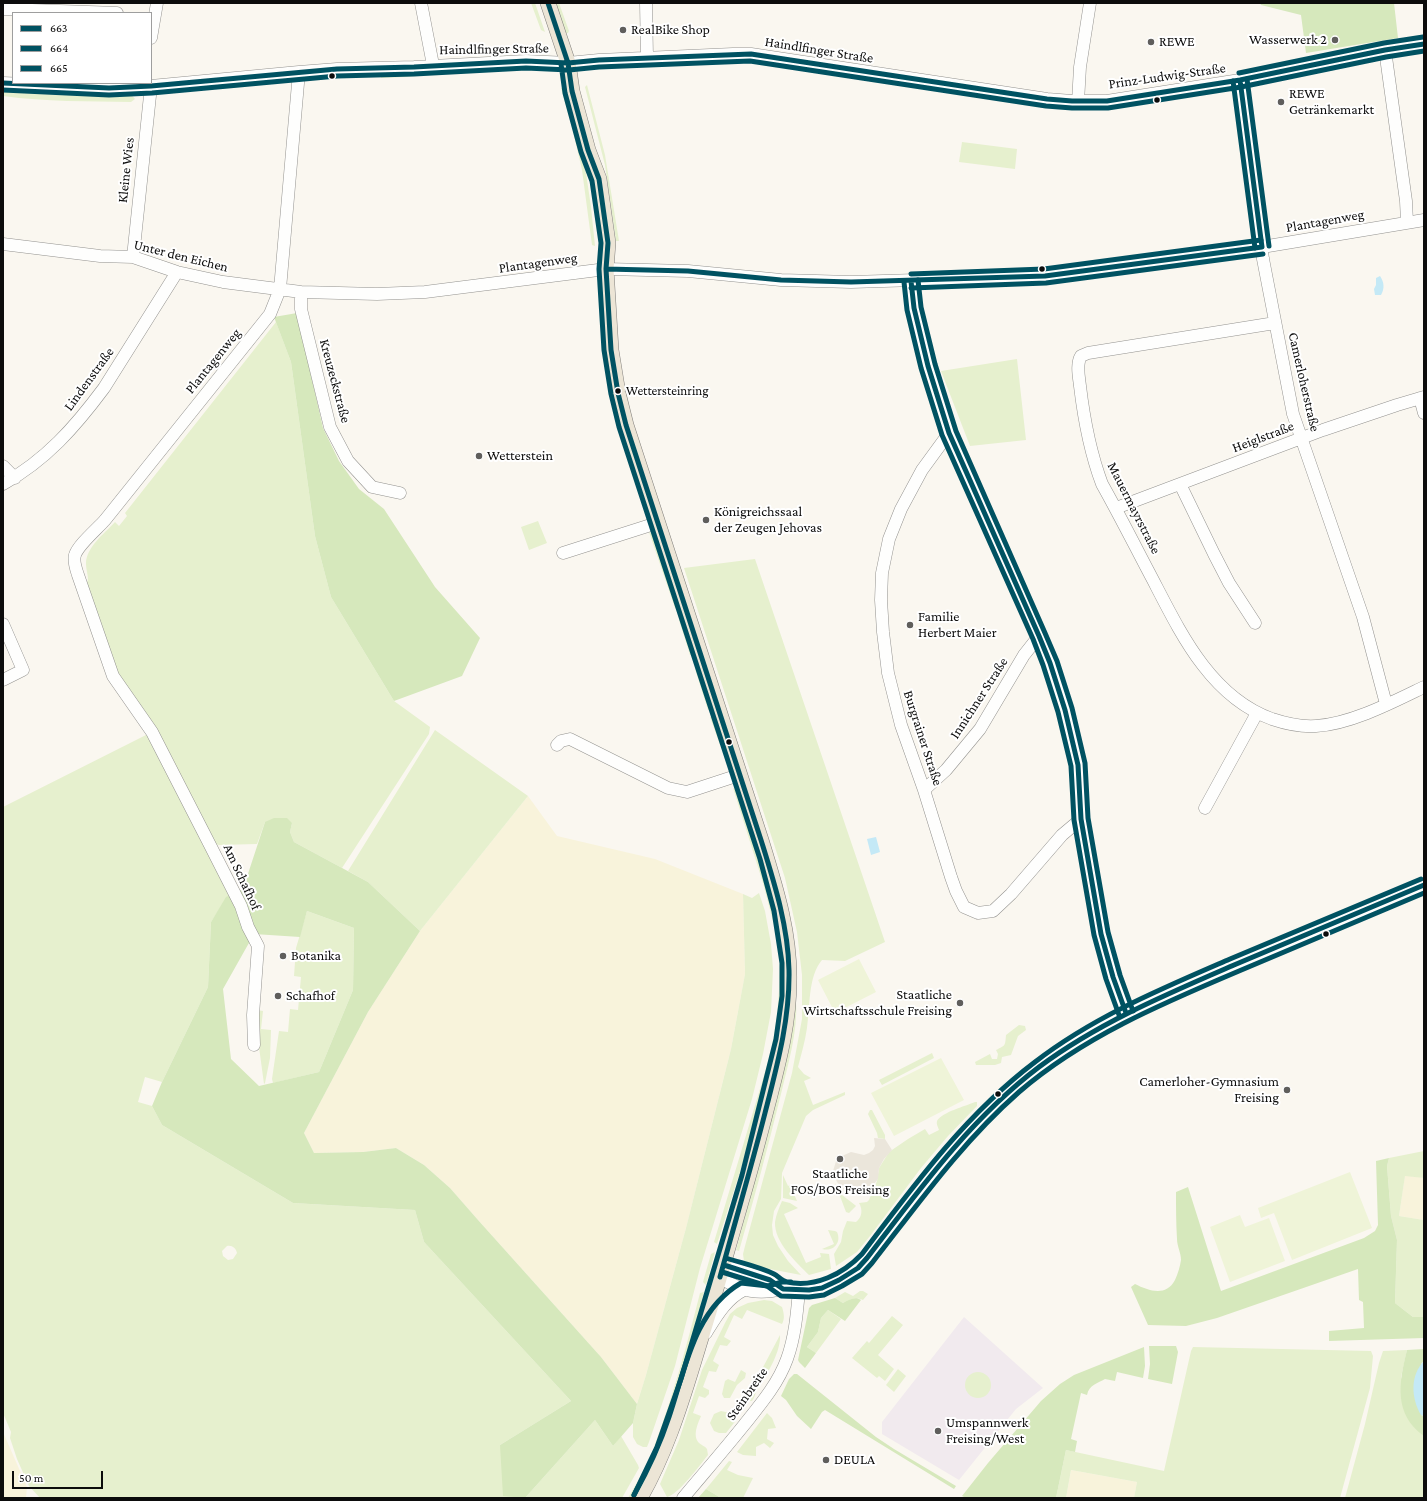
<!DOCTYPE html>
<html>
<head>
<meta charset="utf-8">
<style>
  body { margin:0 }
  #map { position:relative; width:1427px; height:1501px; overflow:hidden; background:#faf7f0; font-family:"Crimson Pro",serif }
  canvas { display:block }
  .frame { position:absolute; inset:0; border:4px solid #0c0c0c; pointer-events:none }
  .legend { position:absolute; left:12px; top:12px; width:140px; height:72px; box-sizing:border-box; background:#fff; border:1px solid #9e9e9e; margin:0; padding:5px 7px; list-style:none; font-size:12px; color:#0c0c0c }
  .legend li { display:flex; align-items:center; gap:8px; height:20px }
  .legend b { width:20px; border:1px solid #9e9e9e }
  .scale { position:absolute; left:12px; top:1471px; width:91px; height:18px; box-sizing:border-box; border:2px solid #0c0c0c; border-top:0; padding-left:5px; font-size:12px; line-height:14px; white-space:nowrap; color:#0c0c0c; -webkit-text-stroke:3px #fff; paint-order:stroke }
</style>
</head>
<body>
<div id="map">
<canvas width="1427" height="1501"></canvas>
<div class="frame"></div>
<ul class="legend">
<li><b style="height:5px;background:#005262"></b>663</li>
<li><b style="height:5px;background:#005262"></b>664</li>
<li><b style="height:5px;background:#005262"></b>665</li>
</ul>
<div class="scale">50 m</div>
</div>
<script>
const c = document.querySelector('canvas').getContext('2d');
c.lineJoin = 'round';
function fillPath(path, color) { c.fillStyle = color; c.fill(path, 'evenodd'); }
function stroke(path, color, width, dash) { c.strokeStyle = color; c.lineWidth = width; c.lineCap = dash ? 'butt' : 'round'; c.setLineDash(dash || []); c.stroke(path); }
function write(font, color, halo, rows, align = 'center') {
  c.font = font + ' "Crimson Pro",serif'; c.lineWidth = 4; c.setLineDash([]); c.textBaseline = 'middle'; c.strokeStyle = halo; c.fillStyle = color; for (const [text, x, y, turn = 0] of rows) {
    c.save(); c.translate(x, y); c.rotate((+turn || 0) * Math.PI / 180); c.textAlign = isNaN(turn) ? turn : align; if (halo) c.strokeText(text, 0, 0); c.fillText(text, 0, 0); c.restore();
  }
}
fillPath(new Path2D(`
  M 964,1317 L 1043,1388 L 1016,1409 L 959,1480 L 882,1434 L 882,1422 Z`), '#f1eaee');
fillPath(new Path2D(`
  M 528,796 L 557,836 L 655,859 L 743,894 L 745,974 L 731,1049 L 686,1228 L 646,1375 L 637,1404 L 601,1357 L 478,1220 L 450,1188 L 424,1165 L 396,1148 L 363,1152 L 314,1153 L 304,1133 L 368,1012 L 420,931 Z
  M 1405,1175 L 1424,1178 L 1424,1220 L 1399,1216 Z
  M 3,1432 L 27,1487 L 26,1498 L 3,1498 Z
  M 1071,1470 L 1137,1482 L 1134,1498 L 1066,1498 Z`), '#f8f3db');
fillPath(new Path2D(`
  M 531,3 L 535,3 L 545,32 L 541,30 Z
  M 555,3 L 559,3 L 569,31 L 568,33 L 566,33 Z
  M 381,75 L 423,75 L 407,77 L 381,78 Z
  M 587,85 L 605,155 L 619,241 L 616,241 L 605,165 L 585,87 Z
  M 561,88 L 564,88 L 566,93 L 586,173 L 591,207 L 595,246 L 592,245 L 582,170 L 573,131 Z
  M 3,89 C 39,93 76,95 112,94 C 120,94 130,91 135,99 L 131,102 C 88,101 46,102 3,96 Z
  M 962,142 L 1017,149 L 1015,169 L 959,162 Z
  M 276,322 L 291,362 L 315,536 L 331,597 L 394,701 L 430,727 L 429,734 L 342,868 L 294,842 L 290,832 L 292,823 L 265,822 L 257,844 L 219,845 L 215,844 L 119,676 L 86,584 L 88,580 C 88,575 86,569 86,564 C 86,547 104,534 115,522 L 119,526 L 127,516 L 125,513 Z
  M 1017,359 L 1026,440 L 970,446 L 941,371 Z
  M 538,521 L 547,543 L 529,550 L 521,527 Z
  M 649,532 L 654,535 L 678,610 L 675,608 Z
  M 755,559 L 885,942 L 845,961 L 822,960 C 808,976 810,1008 807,1028 C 805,1042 801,1055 798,1067 L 804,1074 L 811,1078 L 804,1081 L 813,1105 L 845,1092 L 845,1095 L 813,1110 L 806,1116 L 782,1173 L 781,1199 L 774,1211 L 772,1225 L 773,1235 L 778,1246 L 788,1261 L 801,1275 L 759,1267 L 744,1261 L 743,1254 L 745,1246 L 792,1073 L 802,1019 L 802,975 L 797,932 L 785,878 L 684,568 Z
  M 681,619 L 693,656 L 690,655 L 679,620 Z
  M 695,669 L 698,671 L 711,709 L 708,710 Z
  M 710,717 L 713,717 L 722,744 L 720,745 Z
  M 435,730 L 528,796 L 420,931 L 368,882 L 348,871 Z
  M 146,735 L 151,737 L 229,895 L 211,922 L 208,987 L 162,1082 L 145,1077 L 138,1102 L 152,1106 L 162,1125 L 293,1203 L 415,1210 L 424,1242 L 571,1401 L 500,1445 L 525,1498 L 595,1420 L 613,1446 L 621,1436 L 638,1465 L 639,1468 L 622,1498 L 40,1498 L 29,1486 L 17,1459 L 10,1438 L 11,1432 L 3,1413 L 3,807 ZM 227,1246 C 232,1245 236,1248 237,1253 L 233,1259 L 228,1260 L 223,1256 L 222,1251 Z
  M 733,788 L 736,790 L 771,897 L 781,947 L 783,989 L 776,1048 L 757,1118 L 717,1244 L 714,1242 L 771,1052 L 777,1017 L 779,990 L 780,959 L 775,929 L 763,883 Z
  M 759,893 L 765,911 L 771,944 L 773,969 L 771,1012 L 763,1054 L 752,1099 L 700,1268 L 675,1366 L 649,1442 L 647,1447 L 643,1447 L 637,1444 L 633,1437 L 633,1423 L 637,1404 L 646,1375 L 686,1228 L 731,1049 L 745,974 L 743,894 L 752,898 Z
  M 307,911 L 354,928 L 353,990 L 319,1072 L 273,1083 L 272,1079 L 279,1031 L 288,1032 L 290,1009 L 298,1010 L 301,977 L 294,976 L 296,948 Z
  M 796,1001 C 798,1032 788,1064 781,1094 C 768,1147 754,1199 739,1251 L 736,1250 L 775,1104 Z
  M 257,1010 L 263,1011 L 261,1029 L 271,1030 L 270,1058 L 265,1083 L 264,1084 L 256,1025 Z
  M 1019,1025 L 1025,1026 L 1026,1030 L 1018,1036 L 1011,1055 L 1002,1057 L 1001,1063 L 995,1065 L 976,1065 L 975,1062 L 990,1054 L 992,1059 L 997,1059 L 998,1054 L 996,1050 C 1006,1045 1005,1046 1006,1035 Z
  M 932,1053 L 934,1058 L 882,1085 L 879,1080 Z
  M 975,1102 L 977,1102 L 977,1106 L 948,1136 L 921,1168 L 870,1236 L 857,1252 L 836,1266 L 834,1254 L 841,1242 L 843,1231 L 847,1221 L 856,1222 C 862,1217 863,1210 859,1203 L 867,1202 L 869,1200 L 877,1181 L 879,1168 L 889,1152 L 908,1139 L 925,1129 L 929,1135 L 939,1130 C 938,1127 936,1124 937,1121 C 942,1112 966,1106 975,1102 Z
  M 870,1110 L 872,1110 L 885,1135 L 885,1139 L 878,1138 L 877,1133 L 868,1114 Z
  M 1424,1151 L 1424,1178 L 1405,1176 L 1399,1216 L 1424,1220 L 1424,1317 L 1413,1317 L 1395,1303 L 1397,1240 L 1391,1216 L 1387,1166 L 1389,1158 Z
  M 783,1175 L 788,1186 L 790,1185 L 797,1201 L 783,1198 Z
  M 835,1183 L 842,1195 L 855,1205 L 856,1206 L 849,1213 L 846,1212 Z
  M 782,1201 L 790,1203 L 798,1208 L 784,1214 L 806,1263 L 821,1257 L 820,1253 L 829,1254 L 831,1269 L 809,1275 C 796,1262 774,1242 775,1222 C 776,1215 779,1208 782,1201 Z
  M 828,1230 L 835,1231 L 837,1232 C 842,1243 833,1252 822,1249 L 834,1244 Z
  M 715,1252 L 706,1285 L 703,1282 L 711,1254 Z
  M 860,1291 L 863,1291 L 868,1294 L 863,1300 C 855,1297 851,1299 843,1303 L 835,1298 L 845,1292 L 853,1296 Z
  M 704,1292 L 684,1369 L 660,1442 L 654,1447 C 673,1396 687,1345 700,1293 Z
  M 764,1300 L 772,1301 L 782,1307 C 784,1313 785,1319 782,1324 L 747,1310 L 742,1319 L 734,1315 L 724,1337 L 731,1341 L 727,1346 L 720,1345 L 713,1361 L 719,1365 L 716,1372 L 709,1371 L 703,1387 L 709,1390 L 709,1394 L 705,1398 L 699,1396 L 693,1413 L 701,1416 C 698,1423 692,1436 699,1443 C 701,1445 705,1446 707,1449 L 708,1455 C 700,1465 678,1495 667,1497 L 660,1484 L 679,1440 L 702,1370 L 725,1323 L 730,1314 L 737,1308 L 748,1303 Z
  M 828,1310 L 841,1319 L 816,1353 L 807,1347 L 818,1332 L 821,1318 Z
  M 892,1316 L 903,1325 L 878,1355 L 894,1369 L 885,1381 L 879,1376 L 877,1378 L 852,1358 L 867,1341 L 869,1343 Z
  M 780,1335 C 781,1349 771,1367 764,1379 C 762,1383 758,1386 757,1390 C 755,1394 755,1397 752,1401 L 746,1401 L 744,1394 L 761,1371 Z
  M 1193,1347 L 1371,1351 L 1373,1356 L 1370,1388 L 1340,1498 L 1134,1498 L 1137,1482 L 1071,1470 L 1066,1498 L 1056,1498 L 1066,1450 L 1164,1471 L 1191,1351 Z
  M 1407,1350 L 1401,1377 L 1424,1436 L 1424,1498 L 1345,1498 L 1365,1424 L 1379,1363 L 1383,1351 Z
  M 898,1369 L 906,1376 L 894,1392 L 886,1385 Z
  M 741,1370 L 746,1373 L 745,1378 L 737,1385 L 730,1398 L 724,1398 L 722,1394 L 725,1381 L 728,1379 L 735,1382 Z
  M965 1385a13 13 0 1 1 26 0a13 13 0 1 1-26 0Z
  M 721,1411 L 735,1414 L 737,1419 L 726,1433 L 719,1433 L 714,1431 L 710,1423 L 714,1414 Z
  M 767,1413 L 772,1418 L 776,1428 L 768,1429 L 767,1439 L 774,1443 L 770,1448 L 764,1443 L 756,1447 L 756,1456 L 743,1455 L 737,1452 Z
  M 729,1461 L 732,1462 L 727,1470 L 738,1475 L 753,1478 L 743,1498 L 721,1498 L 706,1489 Z
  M 642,1474 L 643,1479 L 632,1498 L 628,1498 Z`), '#e6f0ce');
fillPath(new Path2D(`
  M 1260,3 L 1394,3 L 1398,38 L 1306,53 L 1301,15 L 1261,5 Z
  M 297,313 L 323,428 L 339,461 L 359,489 L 384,509 L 435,587 L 480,638 L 462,676 L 394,701 L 331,597 L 315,536 L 291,362 L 274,317 Z
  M 274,818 L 287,818 L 292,823 L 290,832 L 294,842 L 368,882 L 420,931 L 368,1012 L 304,1133 L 314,1153 L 363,1152 L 396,1148 L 424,1165 L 450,1188 L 478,1220 L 601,1357 L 637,1404 L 633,1423 L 613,1446 L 595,1420 L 525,1498 L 503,1496 L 500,1445 L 571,1401 L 424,1242 L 415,1210 L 293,1203 L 162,1125 L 152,1106 L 162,1082 L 208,987 L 211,922 L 226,897 L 243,889 L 265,822 ZM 307,911 L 354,928 L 353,990 L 319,1072 L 259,1086 L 231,1059 L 223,989 L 254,934 L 300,937 Z
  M 1389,1158 L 1387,1166 L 1391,1216 L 1397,1240 L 1395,1303 L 1413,1317 L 1424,1317 L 1424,1338 L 1329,1341 L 1329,1331 L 1364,1328 L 1363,1302 L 1359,1300 L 1358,1269 L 1217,1318 L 1186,1326 L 1148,1325 L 1131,1287 L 1135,1284 C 1149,1291 1166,1297 1175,1280 C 1178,1273 1180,1267 1181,1260 C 1181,1253 1177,1246 1177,1239 C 1176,1223 1176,1208 1176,1192 L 1188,1187 L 1221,1291 L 1364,1238 L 1375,1231 L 1378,1225 L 1376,1161 Z
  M 835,1298 L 843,1303 C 849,1300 855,1296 861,1300 L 845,1321 L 828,1310 L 821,1318 L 818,1332 L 807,1347 L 816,1353 L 805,1368 L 799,1362 L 798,1360 L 809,1308 L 812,1305 Z
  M 1149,1346 L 1176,1346 L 1178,1352 L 1172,1384 L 1148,1379 L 1150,1364 Z
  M 1144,1347 L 1145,1366 L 1143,1378 L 1117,1372 L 1115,1381 L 1105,1379 C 1098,1383 1089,1385 1087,1395 L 1081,1393 L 1071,1439 L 1077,1441 L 1075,1452 L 1066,1450 L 1056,1498 L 966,1498 L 962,1496 L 988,1463 L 1041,1401 L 1060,1384 L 1074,1375 Z
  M 1424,1349 L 1424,1361 L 1421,1364 L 1421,1415 L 1424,1416 L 1424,1436 C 1393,1414 1399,1382 1407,1350 Z
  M 794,1374 L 797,1374 L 876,1437 L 894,1449 L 956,1486 L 954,1489 L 825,1410 L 822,1412 L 811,1429 L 797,1416 L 786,1400 L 781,1396 L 789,1379 Z
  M 706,1489 L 721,1498 L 698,1498 Z`), '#d6e8bc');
fillPath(new Path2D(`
  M 859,959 L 876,992 L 835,1013 L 818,980 Z
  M 941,1058 L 964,1100 L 894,1136 L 871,1093 Z
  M 1350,1172 L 1372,1228 L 1292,1260 L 1274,1213 L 1261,1218 L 1258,1208 Z
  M 1240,1215 L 1245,1227 L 1269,1218 L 1285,1261 L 1230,1282 L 1210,1227 Z`), '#eff4d8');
fillPath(new Path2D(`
  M 874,1138 L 885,1139 L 892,1150 L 884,1159 L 879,1168 L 878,1179 L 870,1189 L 863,1193 L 855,1194 L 844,1190 L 837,1182 L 833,1171 L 838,1155 L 842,1156 L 851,1152 L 864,1155 L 869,1153 L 873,1150 L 875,1146 Z`), '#ebe6db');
fillPath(new Path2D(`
  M 1380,276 C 1384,282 1385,288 1381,295 L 1375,295 L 1374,289 L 1376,285 L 1376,278 Z
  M 876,837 L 880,852 L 871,855 L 867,839 Z
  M 1424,1361 L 1424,1416 L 1421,1415 C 1411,1398 1410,1375 1424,1361 Z`), '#c4e9f6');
const minor = new Path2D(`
  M 421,3 L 433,65
  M 646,3 L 647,57
  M 3,9 L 117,13
  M 151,38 L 157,3
  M 1385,50 L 1406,201 L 1407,222
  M 1240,80 L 1263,259 L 1293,414 L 1363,617 L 1386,704
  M 3,83 L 109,88 L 151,86 L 299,72 L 337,69 L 414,67 L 526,61 L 568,63 L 599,60 L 733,54 L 751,54 L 1047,99 L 1072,101 L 1107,101 L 1240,80 L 1385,50 L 1424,44
  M 1078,102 L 1080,67 L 1090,3
  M 3,244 L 100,256 L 133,257 L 177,272 L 223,282 L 301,292 L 377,294 L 425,292 L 606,269 L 688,271 L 781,280 L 851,282 L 1045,276 L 1262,247 L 1424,220
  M 133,257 L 151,86
  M 911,281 L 914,308 L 928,366 L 949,433 L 1039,636 L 1050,663 L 1065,710 L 1078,765 L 1081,819 L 1101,934 L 1113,977 L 1126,1013
  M 301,292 L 301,309 L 330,427 L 348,461 L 372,487 L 400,493
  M 1275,323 L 1088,353 L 1081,356 C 1076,364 1079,377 1080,386 C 1084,420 1090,452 1102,484 C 1120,516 1136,548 1153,580 C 1181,634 1211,697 1272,719 C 1287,724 1301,727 1316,726 C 1351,724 1393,702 1424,687
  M 1420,398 L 1424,413
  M 949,433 L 922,470 L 901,509 L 889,539 L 882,573 L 881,600 L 883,632 L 888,673 L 901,725 L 924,790 L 951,877 L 956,891 L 964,907 L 978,913 L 993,911 L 1011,894 L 1062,835 L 1081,819
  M 3,466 L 15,478
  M 3,484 C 46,460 75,427 104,388 L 177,272
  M 1180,484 L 1214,554 L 1229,583 L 1255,623
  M 1116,508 L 1323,430 L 1397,405 L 1424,397
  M 563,553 L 657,523
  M 3,624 L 23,670 L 3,680
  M 557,745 L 561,741 L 570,739 L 668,788 L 687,792 L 739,775
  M 924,790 L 946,770 L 980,729 L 1024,655 L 1039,636
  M 1205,808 L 1257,713
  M 254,1045 L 253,1015 L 258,946 L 248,927 L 241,906 L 211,847 L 152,732 L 113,676 L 78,575 C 76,569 73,561 75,555 C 78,545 97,529 105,520 L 270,314 L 280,289 L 299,72
  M 724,1265 L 770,1280 L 783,1289 L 809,1290 L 822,1288 L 839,1280 L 858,1268 L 867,1258 C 919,1190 970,1119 1039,1067 C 1093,1026 1156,999 1218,972 C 1286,943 1355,914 1424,885
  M 720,1277 C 741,1292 759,1295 783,1289
  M 706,1333 C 716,1317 726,1299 744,1290
  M 683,1498 C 703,1474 724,1450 744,1425 C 760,1405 778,1384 787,1359 C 795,1337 797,1313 799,1290`);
const major = new Path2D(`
  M 548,3 L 568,63 L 572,91 L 588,150 L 599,179 L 608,243 L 606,269 L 611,350 L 618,393 L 626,425 L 761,840 C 775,886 790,932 789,981 C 789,1022 779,1060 769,1099 C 760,1134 751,1168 741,1202 C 726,1256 710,1310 693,1364 C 679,1410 664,1456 640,1498`);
stroke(minor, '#93928f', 13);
stroke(major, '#807f7c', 16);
stroke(minor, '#fefefd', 12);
stroke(major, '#ece5d6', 15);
stroke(new Path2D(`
  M 548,3 L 568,63 L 572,91 L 588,150 L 599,179 L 608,243 L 606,269 L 611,350 L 618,393 L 626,425 L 761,840 C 774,882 788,925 789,970 C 790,1019 777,1066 765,1113 C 751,1168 735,1222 720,1277
  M 1240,80 L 1262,247
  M 3,83 L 109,88 L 151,86 L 337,69 L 414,67 L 526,61 L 568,63 L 599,60 L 751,54 L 1047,99 L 1072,101 L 1107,101 L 1240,80 L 1385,50 L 1424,44
  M 606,269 L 688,271 L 781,280 L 851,282 L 1045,276 L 1262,247
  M 911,281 L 914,308 L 928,366 L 949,433 L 1039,636 L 1050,663 L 1065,710 L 1078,765 L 1081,819 L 1101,934 L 1113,977 L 1126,1013
  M 724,1265 L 770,1280 L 783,1289 L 809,1290 L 822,1288 L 839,1280 L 858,1268 L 867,1258 C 919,1190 970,1119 1039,1067 C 1098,1023 1167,994 1234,965 C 1297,938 1361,912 1424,885`), '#005262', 5);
stroke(new Path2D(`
  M 561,64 L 565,93 L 581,152 L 592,181 L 601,243 L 599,269 L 604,350 L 611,394 L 619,427 L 760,859 L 774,911 L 782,963 L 782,996 L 776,1039 L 742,1175 L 681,1379 L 657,1447 L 634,1495
  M 1233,81 L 1255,248
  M 3,90 L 109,95 L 152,93 L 337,76 L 414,74 L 526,68 L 569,70 L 599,67 L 750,61 L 1046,106 L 1072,108 L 1108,108 L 1241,87 L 1386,57 L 1424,51
  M 904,282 L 907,310 L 921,368 L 942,435 L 1033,639 L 1043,665 L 1058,712 L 1071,766 L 1074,820 L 1094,935 L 1106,979 L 1119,1015
  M 911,288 L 1046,283 L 1263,254
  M 722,1272 L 767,1286 L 781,1296 L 809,1297 L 824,1295 L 842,1286 L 862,1274 L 872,1263 C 918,1204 962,1142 1019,1092 C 1083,1037 1161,1004 1239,971 C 1300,945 1362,919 1424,893`), '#005262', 5);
stroke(new Path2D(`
  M 1239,73 L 1384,43 L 1423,37
  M 1247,79 L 1269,246
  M 911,274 L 1044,269 L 1261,240
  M 918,280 L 921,307 L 935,364 L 956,431 L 1045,633 L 1057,661 L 1072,708 L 1085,763 L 1088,818 L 1108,932 L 1120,975 L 1133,1011
  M 726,1258 C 741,1263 760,1267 774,1274 C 778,1276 782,1281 787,1282 C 815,1288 843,1274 862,1254 C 914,1185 966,1114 1035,1062 C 1093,1017 1163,988 1230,959 C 1294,932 1358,905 1421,879
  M 634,1495 C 648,1470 660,1444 669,1417 C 685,1370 694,1310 741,1283 L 768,1286 L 782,1282 L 791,1282`), '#005262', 5);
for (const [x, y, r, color] of [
  [623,30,4,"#5f5e5c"],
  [1335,40,4,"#5f5e5c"],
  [1151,42,4,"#5f5e5c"],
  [332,76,3.5,"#0c0c0c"],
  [1157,100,3.5,"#0c0c0c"],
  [1281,102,4,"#5f5e5c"],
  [1042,269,3.5,"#0c0c0c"],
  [618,391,3.5,"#0c0c0c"],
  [479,456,4,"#5f5e5c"],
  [706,520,4,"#5f5e5c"],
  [910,625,4,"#5f5e5c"],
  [729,742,3.5,"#0c0c0c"],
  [1326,934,3.5,"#0c0c0c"],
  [283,956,4,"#5f5e5c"],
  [278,996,4,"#5f5e5c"],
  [960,1003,4,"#5f5e5c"],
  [1287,1090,4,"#5f5e5c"],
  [998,1094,3.5,"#0c0c0c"],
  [840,1159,4,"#5f5e5c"],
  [938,1431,4,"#5f5e5c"],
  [826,1460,4,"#5f5e5c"]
]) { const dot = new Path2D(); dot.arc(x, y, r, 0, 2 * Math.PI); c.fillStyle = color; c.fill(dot); stroke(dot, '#fff', 1.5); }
write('13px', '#0c0c0c', '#fff', [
  ["Wettersteinring",626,391]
], 'left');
write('14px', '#0c0c0c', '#fff', [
  ["RealBike Shop",631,30],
  ["Wasserwerk 2",1327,40,"right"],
  ["REWE",1159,42],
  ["REWE",1289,94],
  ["Getränkemarkt",1289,110],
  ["Wetterstein",487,456],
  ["Königreichssaal",714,512],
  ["der Zeugen Jehovas",714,528],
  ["Familie",918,617],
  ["Herbert Maier",918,633],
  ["Botanika",291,956],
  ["Staatliche",952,995,"right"],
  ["Wirtschaftsschule Freising",952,1011,"right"],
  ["Schafhof",286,996],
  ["Camerloher-Gymnasium",1279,1082,"right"],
  ["Freising",1279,1098,"right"],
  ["Staatliche",840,1174,"center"],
  ["FOS/BOS Freising",840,1190,"center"],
  ["Umspannwerk",946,1423],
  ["Freising/West",946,1439],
  ["DEULA",834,1460]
], 'left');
write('14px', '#0c0c0c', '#fff', [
  ["Haindlfinger Straße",494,49,-1],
  ["Haindlfinger Straße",819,50,9],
  ["Prinz-Ludwig-Straße",1167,76,-8],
  ["Kleine Wies",126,170,-84],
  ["Plantagenweg",1325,221,-10],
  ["Unter den Eichen",181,256,14],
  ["Plantagenweg",538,263,-8],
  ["Plantagenweg",213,361,-51],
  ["Lindenstraße",89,379,-54],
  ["Kreuzeckstraße",335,381,75],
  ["Camerloherstraße",1304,382,77],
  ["Heiglstraße",1263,437,-21],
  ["Mauermayrstraße",1134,508,63],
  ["Innichner Straße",979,698,-57],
  ["Burgrainer Straße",923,738,72],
  ["Am Schafhof",242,877,65],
  ["Steinbreite",747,1394,-55]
]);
</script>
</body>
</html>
